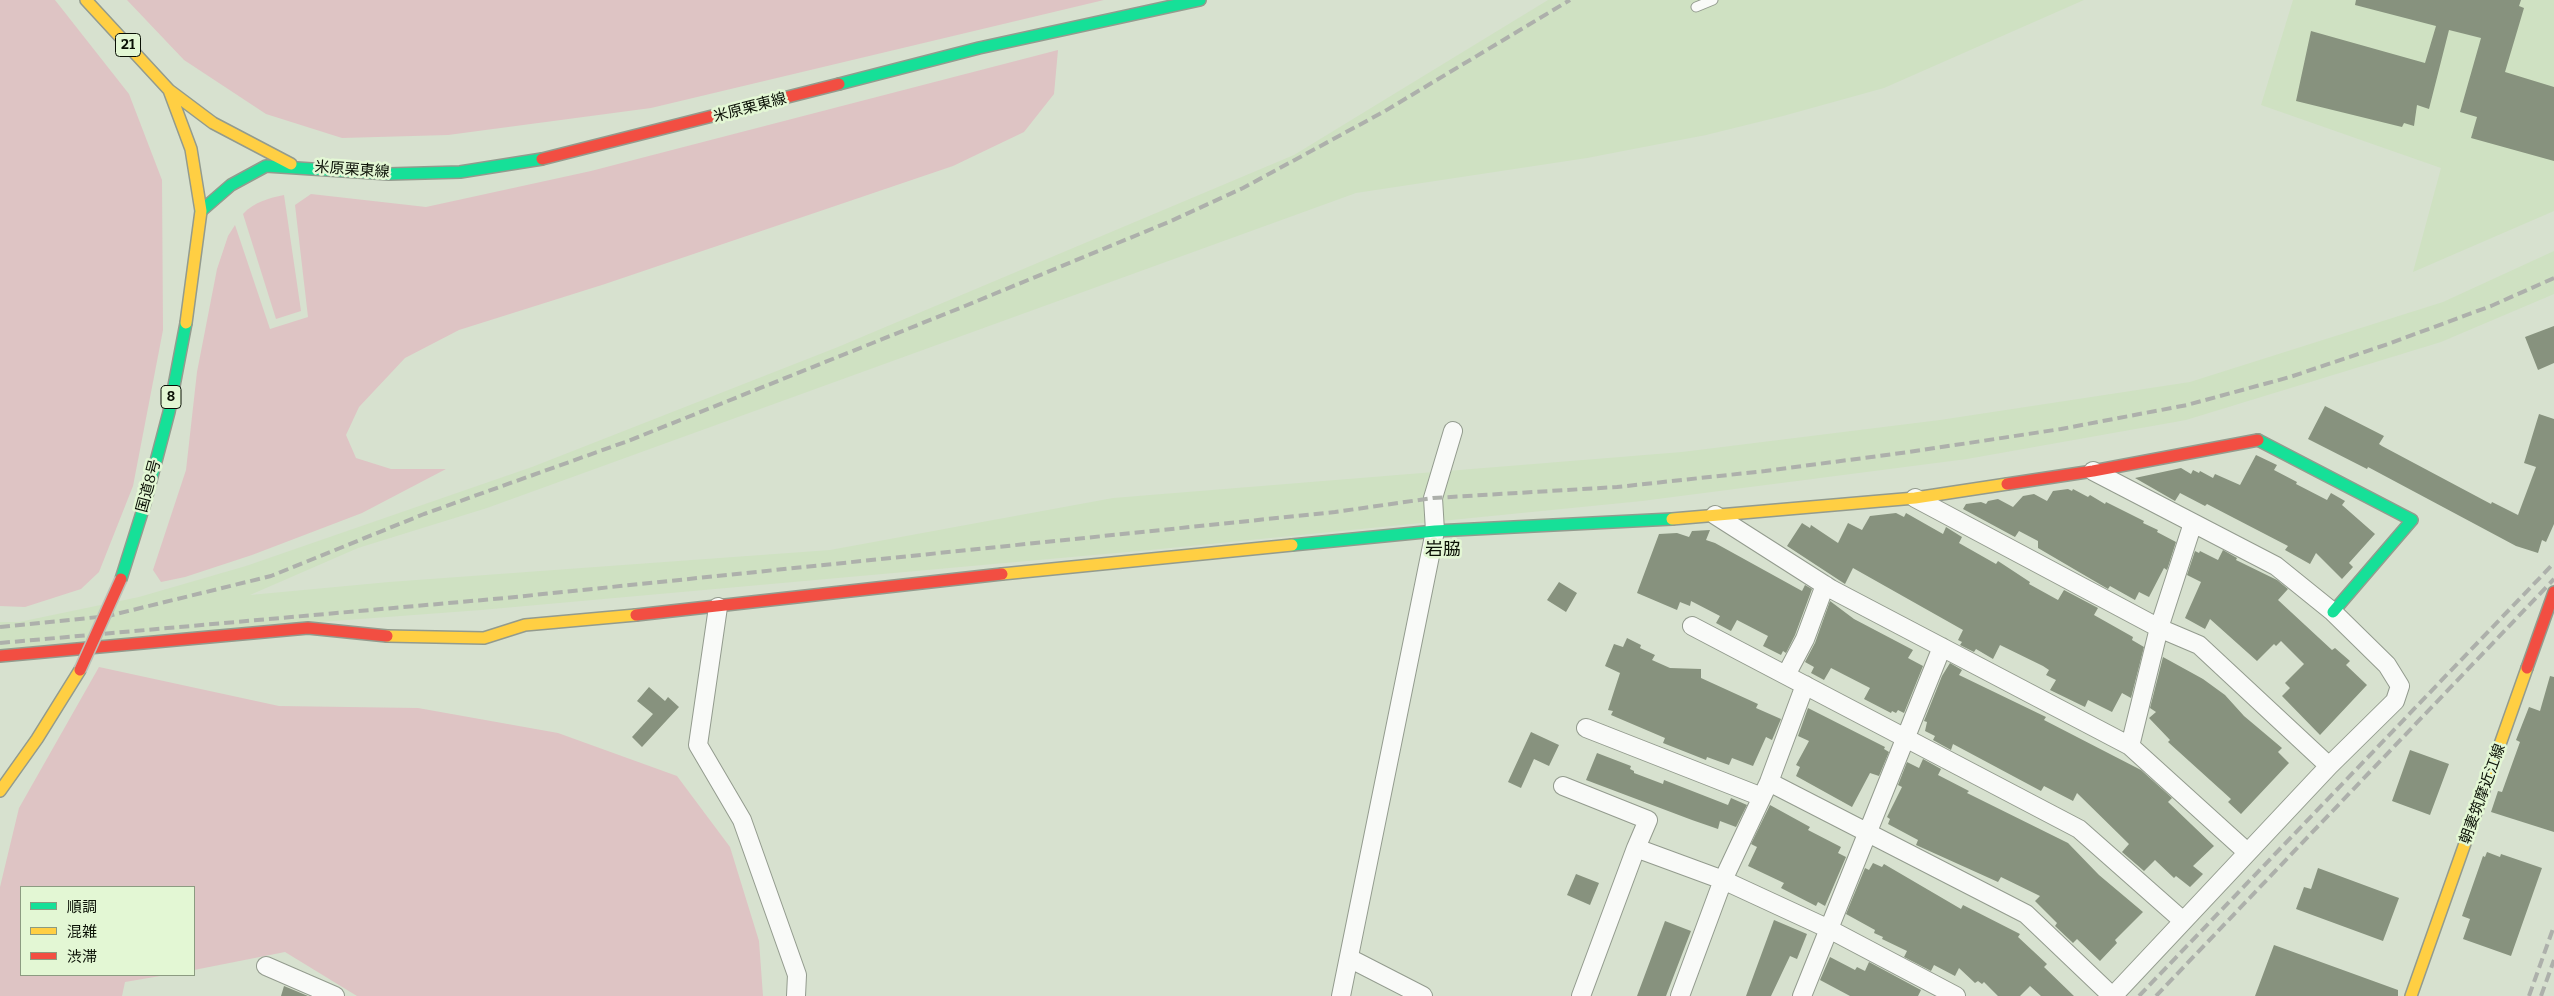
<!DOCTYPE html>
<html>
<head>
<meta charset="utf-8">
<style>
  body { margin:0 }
  #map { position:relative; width:2554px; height:996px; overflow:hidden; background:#d7e1cf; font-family:Bitter,"Noto Sans JP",serif }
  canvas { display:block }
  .legend { position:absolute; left:20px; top:886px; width:175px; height:90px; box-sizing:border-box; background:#e3f7d4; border:1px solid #8c9b81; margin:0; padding:6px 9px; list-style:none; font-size:15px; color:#0a1005 }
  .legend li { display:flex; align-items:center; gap:10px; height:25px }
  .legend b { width:25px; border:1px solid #8c9b81 }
</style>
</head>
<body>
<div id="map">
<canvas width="2554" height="996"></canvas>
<ul class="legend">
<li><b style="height:6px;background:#16e098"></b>順調</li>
<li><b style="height:6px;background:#ffcf43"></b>混雑</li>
<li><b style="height:6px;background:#f24e42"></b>渋滞</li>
</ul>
</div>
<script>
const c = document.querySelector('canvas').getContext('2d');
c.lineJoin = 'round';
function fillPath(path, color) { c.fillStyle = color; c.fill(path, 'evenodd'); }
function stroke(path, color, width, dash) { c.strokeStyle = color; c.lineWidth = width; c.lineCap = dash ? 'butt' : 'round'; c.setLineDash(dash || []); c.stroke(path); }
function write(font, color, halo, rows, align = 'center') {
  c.font = font + ' Bitter,"Noto Sans JP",serif'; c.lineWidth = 5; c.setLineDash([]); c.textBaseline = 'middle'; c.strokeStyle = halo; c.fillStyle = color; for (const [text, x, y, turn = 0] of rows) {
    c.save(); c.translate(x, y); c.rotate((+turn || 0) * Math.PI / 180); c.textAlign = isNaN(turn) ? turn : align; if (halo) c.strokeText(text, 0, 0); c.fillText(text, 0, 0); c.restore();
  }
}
fillPath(new Path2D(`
  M 1548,0 L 2084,0 L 1884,88 L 1783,116 L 1706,135 L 1587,158 L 1356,193 L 487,508 L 358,548 L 250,595 L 389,582 L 830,550 L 1113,498 L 1682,452 L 1940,420 L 2190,382 L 2443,302 L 2554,251 L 2554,294 L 2441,342 L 2186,420 L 1967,459 L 1642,501 L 1150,550 L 481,610 L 253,627 L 0,651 L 0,622 L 19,622 L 139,597 L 246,566 L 532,467 L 838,347 L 1294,155 Z
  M 2293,0 L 2554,0 L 2554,211 L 2413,272 L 2441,168 L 2261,105 Z`), '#cfe1c2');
fillPath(new Path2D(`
  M 0,0 L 55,0 L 129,94 L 162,180 L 163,330 L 133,486 L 99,572 L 81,589 L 25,607 L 0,606 Z
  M 127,0 L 1104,0 L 651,108 L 448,135 L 342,138 L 266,114 L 184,60 Z
  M 1058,50 L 1054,94 L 1024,132 L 953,166 L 605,284 L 459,330 L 405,358 L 359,407 L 346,435 L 356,458 L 391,469 L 446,469 L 362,513 L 252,555 L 185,577 L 161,582 L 153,570 L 186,470 L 197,372 L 217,269 L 228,236 L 235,225 L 270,329 L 308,317 L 295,205 L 311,194 L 426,207 L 591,171 Z
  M 284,195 L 301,311 L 276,319 L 243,214 C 254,202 269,198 284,195 Z
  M 99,667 L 279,706 L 418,708 L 558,733 L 677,776 L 730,847 L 759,941 L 763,996 L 357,996 L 285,952 L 194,970 L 194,887 L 21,887 L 21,975 L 166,975 L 125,982 L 122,996 L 0,996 L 0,887 L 19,808 Z`), '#dec4c4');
fillPath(new Path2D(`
  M 2356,0 L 2521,0 L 2519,6 L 2524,8 L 2505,72 L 2554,87 L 2554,161 L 2471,138 L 2477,117 L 2460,112 L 2481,38 L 2449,30 L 2429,109 L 2417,105 L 2414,126 L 2404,123 L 2402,127 L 2296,101 L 2311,31 L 2425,63 L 2436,26 L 2355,5 Z
  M 2554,326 L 2554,363 L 2538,370 L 2525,337 Z
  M 2325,406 L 2384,436 L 2379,444 L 2382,446 L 2491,504 L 2492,502 L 2518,515 L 2536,467 L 2524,463 L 2539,414 L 2554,419 L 2554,524 L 2546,542 L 2542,540 L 2538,553 L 2516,546 L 2368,467 L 2367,469 L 2308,439 Z
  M 2256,455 L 2277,465 L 2274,470 L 2297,482 L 2296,484 L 2327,500 L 2331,493 L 2345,501 L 2342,505 L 2375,534 L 2349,563 L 2353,567 L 2342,579 L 2316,553 L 2310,564 L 2285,550 L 2288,546 L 2207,504 L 2205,506 L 2180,493 L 2175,501 L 2135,478 L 2181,468 L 2191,474 L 2193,470 L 2199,473 L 2200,471 L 2213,478 L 2215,474 L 2240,485 Z
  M 2068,489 L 2072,491 L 2073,489 L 2088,497 L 2090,495 L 2105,504 L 2106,502 L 2144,521 L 2143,523 L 2158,530 L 2157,532 L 2176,542 L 2167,570 L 2164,568 L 2149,597 L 2139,592 L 2135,600 L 2110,586 L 2108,589 L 2038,548 L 2038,541 L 2019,531 L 2015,537 L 1963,509 L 1966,504 L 1981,502 L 1986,504 L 1988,501 L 1998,499 L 2013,507 L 2023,496 L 2034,494 L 2047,501 L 2053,491 Z
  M 1896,513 L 1904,517 L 1906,513 L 1943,534 L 1946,527 L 1962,537 L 1959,543 L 1996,564 L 1998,561 L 2030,582 L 2029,584 L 2058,600 L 2064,590 L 2098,608 L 2094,615 L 2133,637 L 2132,640 L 2144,647 L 2131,698 L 2122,693 L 2112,712 L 2088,700 L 2085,707 L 2050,690 L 2056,680 L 2046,675 L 2049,670 L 2043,666 L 2000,645 L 1993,659 L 1976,649 L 1974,652 L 1960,645 L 1962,642 L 1958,640 L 1963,630 L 1853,568 L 1845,584 L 1787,546 L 1802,523 L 1810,528 L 1811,525 L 1838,543 L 1848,523 L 1862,530 L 1870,516 Z
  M 1710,530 L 1706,540 L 1715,543 L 1802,591 L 1805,585 L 1812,589 L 1795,635 L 1786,653 L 1783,651 L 1781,655 L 1763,646 L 1768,636 L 1737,620 L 1731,631 L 1716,623 L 1720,616 L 1691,601 L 1690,606 L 1680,602 L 1677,610 L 1637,593 L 1659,534 L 1677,533 L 1689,537 L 1692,531 Z
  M 2223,550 L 2237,558 L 2236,560 L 2277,580 L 2288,589 L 2278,600 L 2332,650 L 2335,648 L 2350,661 L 2346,665 L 2367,685 L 2320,735 L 2282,696 L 2290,688 L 2285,683 L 2304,664 L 2281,641 L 2276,646 L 2274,644 L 2257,661 L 2210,619 L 2205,629 L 2185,618 L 2201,582 L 2187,575 L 2195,551 L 2199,553 L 2200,551 L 2218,560 Z
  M 1559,582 L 1577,593 L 1566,612 L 1547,600 Z
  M 1830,601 L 1854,619 L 1913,650 L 1908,658 L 1923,666 L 1904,713 L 1898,710 L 1896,713 L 1892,711 L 1891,713 L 1864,699 L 1870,688 L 1831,668 L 1824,680 L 1811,673 L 1814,667 L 1805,662 L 1815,643 Z
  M 1627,638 L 1641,645 L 1640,648 L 1655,655 L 1652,660 L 1670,668 L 1701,669 L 1701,678 L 1758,704 L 1756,708 L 1781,719 L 1772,740 L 1766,737 L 1753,766 L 1732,758 L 1729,765 L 1707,757 L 1706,760 L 1663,743 L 1665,738 L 1611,715 L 1613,711 L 1608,710 L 1620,673 L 1605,666 L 1614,644 L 1623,647 Z
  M 2163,657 L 2203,679 L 2225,695 L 2244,716 L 2282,748 L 2278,752 L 2289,763 L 2241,814 L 2228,802 L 2231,799 L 2168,742 L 2170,740 L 2149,718 L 2156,712 L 2150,708 Z
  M 1950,663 L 1962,670 L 1959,675 L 2046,717 L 2044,720 L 2141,770 L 2172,798 L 2168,802 L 2214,846 L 2193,866 L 2203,874 L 2190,887 L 2176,876 L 2174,878 L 2155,860 L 2144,871 L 2122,852 L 2129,844 L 2077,793 L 2073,801 L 2044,786 L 2041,791 L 1953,744 L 1951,750 L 1933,740 L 1935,736 L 1925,731 L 1927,722 L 1924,721 L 1942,676 Z
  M 2550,676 L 2554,677 L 2554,832 L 2491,812 L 2498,791 L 2502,792 L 2520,742 L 2516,740 L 2529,707 L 2540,711 Z
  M 649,687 L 665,701 L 668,697 L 679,707 L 642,747 L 632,737 L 653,714 L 637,701 Z
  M 1808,708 L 1885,747 L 1884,749 L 1889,752 L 1879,776 L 1870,773 L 1852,807 L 1796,776 L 1800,767 L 1796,765 L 1809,741 L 1798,736 Z
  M 1531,732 L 1559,745 L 1549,766 L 1534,759 L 1521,788 L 1508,782 Z
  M 2410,750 L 2449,764 L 2430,815 L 2392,801 Z
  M 1597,753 L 1631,766 L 1630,769 L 1634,771 L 1634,773 L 1663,784 L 1664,780 L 1728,805 L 1731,798 L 1747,805 L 1736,827 L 1720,821 L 1718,829 L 1692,820 L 1586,780 Z
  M 1923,759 L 1941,769 L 1938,775 L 1969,791 L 1967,793 L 2068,843 L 2099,875 L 2143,912 L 2115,940 L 2117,943 L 2100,961 L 2077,939 L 2073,943 L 2055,926 L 2057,923 L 2035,901 L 2040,896 L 2001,877 L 1998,882 L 1916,845 L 1918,840 L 1888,824 L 1890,819 L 1887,817 L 1902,787 L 1898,785 L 1907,762 L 1919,768 Z
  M 1770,805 L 1810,827 L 1808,830 L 1841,847 L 1838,853 L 1846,857 L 1825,906 L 1818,902 L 1816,906 L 1781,888 L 1784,883 L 1748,866 L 1757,847 L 1751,844 Z
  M 2487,852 L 2500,857 L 2501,854 L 2542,868 L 2511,956 L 2463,939 L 2470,919 L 2462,916 L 2483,856 L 2485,857 Z
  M 1873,863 L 1882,867 L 1884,864 L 1961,909 L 1963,905 L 2020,934 L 2018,937 L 2047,964 L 2044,967 L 2074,996 L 2041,996 L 2030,986 L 2020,996 L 1998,996 L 1984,982 L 1982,984 L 1978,981 L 1975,983 L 1959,968 L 1955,976 L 1934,965 L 1931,971 L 1904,957 L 1907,951 L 1882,939 L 1883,937 L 1874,933 L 1875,930 L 1846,914 L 1865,868 L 1869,870 Z
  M 2318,868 L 2399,898 L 2383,941 L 2296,909 L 2304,887 L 2311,889 Z
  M 1576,874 L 1599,883 L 1590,905 L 1567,895 Z
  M 1774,920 L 1807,934 L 1797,959 L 1790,956 L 1771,996 L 1746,996 Z
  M 1665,921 L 1691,931 L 1666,996 L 1637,996 Z
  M 2274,945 L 2398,990 L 2398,996 L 2255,996 Z
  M 1830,957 L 1855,970 L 1857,967 L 1865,971 L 1869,962 L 1921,990 L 1918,996 L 1850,996 L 1820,980 Z
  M 284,986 L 308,996 L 281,996 Z`), '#87927e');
const lane = new Path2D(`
  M 1696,7 L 1713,0`);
const street = new Path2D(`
  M 2093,471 L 2276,566 L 2333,612 L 2387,665 L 2400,686 L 2395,701 L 2329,766 L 2113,996
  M 1915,498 L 2159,628 L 2199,645 L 2329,766
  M 1715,515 L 1831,589 L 2130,746 L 2247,852
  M 718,607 L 698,745 L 742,820 L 797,975 L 796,996
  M 1692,626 L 2079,829 L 2182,920
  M 1786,675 L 1805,639 L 1825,585
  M 1586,728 L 1762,797
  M 2130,746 L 2159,628 L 2193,523
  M 1769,782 L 2026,914 L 2112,996
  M 1563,786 L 1648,820 L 1636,848
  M 1349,958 L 1423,996
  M 266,966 L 335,996
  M 1341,996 L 1435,531 L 1433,498 L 1453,431
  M 1581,996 L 1636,848 L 1723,880 L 1829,929 L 1956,996
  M 1680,996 L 1723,880 L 1769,782 L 1805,685
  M 1802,996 L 1942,647`);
const fast = new Path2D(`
  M 839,84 L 979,48 L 1200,0
  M 201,211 L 231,185 L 266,166 L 389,174 L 460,172 L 542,159
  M 2258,440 L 2412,520 L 2333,612
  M 1292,545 L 1435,531 L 1672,519
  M 121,579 L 145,503 L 169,412 L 186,323`);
const slow = new Path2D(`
  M 86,0 L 169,90 L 191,149 L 201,211 L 186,323
  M 169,90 L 213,123 L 291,164
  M 1672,519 L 1915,498 L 2007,484
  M 1002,574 L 1292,545
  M 387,636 L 484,638 L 525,625 L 636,615
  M 0,791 L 37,739 L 80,670
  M 2411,996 L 2527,668`);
const jam = new Path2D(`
  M 542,159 L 839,84
  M 2007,484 L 2093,471 L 2258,440
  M 636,615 L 1002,574
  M 0,656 L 308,628 L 387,636
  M 2527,668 L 2554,592`);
stroke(lane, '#939b8e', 11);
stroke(street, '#939b8e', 20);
stroke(fast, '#939b8e', 14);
stroke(slow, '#939b8e', 14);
stroke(jam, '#939b8e', 14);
stroke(lane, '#f9faf8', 9);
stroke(street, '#f9faf8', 18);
stroke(fast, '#16e098', 11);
stroke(slow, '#ffcf43', 11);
stroke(jam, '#f24e42', 11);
stroke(new Path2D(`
  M 0,627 L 108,616 L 271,576 L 424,514 L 628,441 L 965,306 L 1171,221 L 1243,188 L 1385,111 L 1570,0
  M 0,643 L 505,598 L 1335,512 L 1433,498 L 1617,487 L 1765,471 L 1909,452 L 2061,429 L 2187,405 L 2290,377 L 2388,344 L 2491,306 L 2554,278
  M 2139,996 L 2554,563
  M 2156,996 L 2554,579
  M 2529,996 L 2554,926
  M 2541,996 L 2554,960`), '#adb0ab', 4, [10, 5]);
const jamBridge = new Path2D(`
  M 80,670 L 121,579`);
stroke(jamBridge, '#bbc0b7', 14, []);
stroke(jamBridge, '#f24e42', 11);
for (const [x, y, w] of [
  [128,45,25],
  [171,397,20]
]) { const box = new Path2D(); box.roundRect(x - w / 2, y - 11.5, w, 23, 4); c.fillStyle = '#e3f7d4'; c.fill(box); stroke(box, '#0a1005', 1); }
write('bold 14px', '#0a1005', null, [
  ["21",128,45],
  ["8",171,397]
]);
write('15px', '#0a1005', '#e3f7d4', [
  ["米原栗東線",750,108,-15],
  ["米原栗東線",352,170,4],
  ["国道8号",149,486,-75],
  ["朝妻筑摩近江線",2483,794,-70]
]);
write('18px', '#0a1005', '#e3f7d4', [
  ["岩脇",1443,550]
]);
</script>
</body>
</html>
